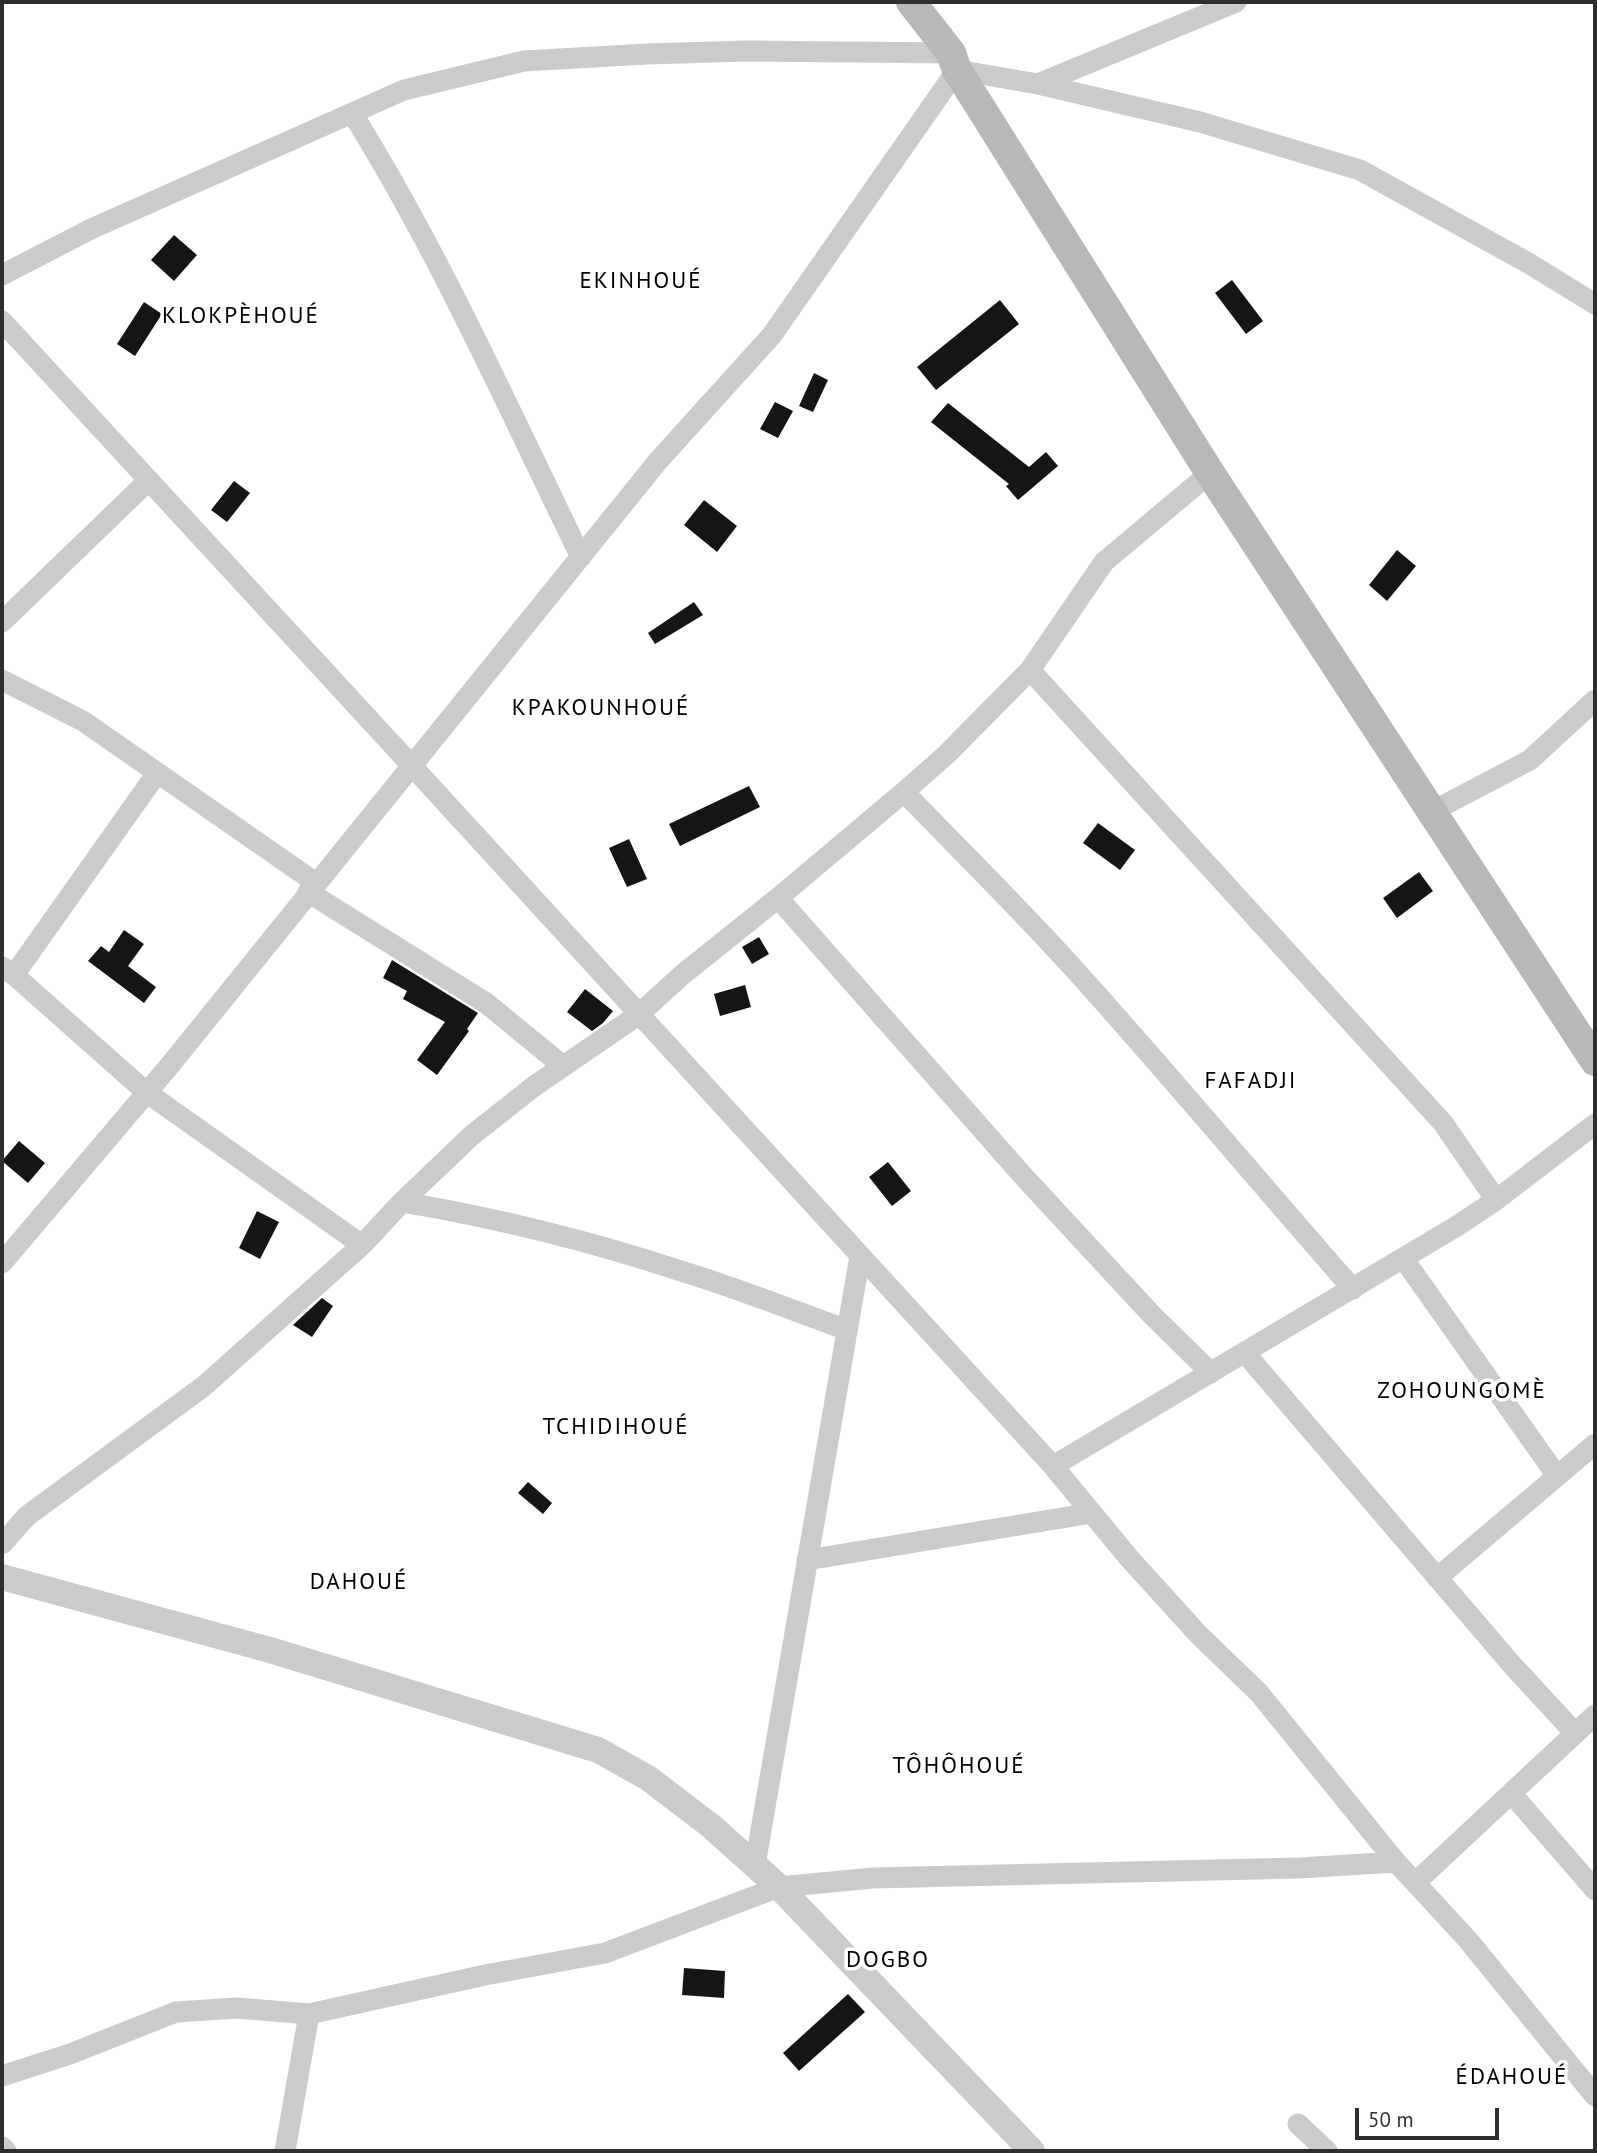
<!DOCTYPE html>
<html>
<head>
<meta charset="utf-8">
<style>
  body { margin:0 }
  #map { position:relative; width:1597px; height:2153px; overflow:hidden; background:#fff; font-family:"PT Sans",sans-serif }
  canvas { display:block }
  .frame { position:absolute; inset:0; border:4px solid #2e2e2e; pointer-events:none }
  .scale { position:absolute; left:1355px; top:2108px; width:144px; height:32px; box-sizing:border-box; border:4px solid #2e2e2e; border-top:0; padding-left:9px; font-size:21px; line-height:24px; white-space:nowrap; color:#2e2e2e; -webkit-text-stroke:5px #fff; paint-order:stroke }
</style>
</head>
<body>
<div id="map">
<canvas width="1597" height="2153"></canvas>
<div class="frame"></div>
<div class="scale">50 m</div>
</div>
<script>
const c = document.querySelector('canvas').getContext('2d');
c.lineJoin = 'round';
function fillPath(path, color) { c.fillStyle = color; c.fill(path, 'evenodd'); }
function stroke(path, color, width, dash) { c.strokeStyle = color; c.lineWidth = width; c.lineCap = dash ? 'butt' : 'round'; c.setLineDash(dash || []); c.stroke(path); }
function write(font, color, halo, rows, align = 'center') {
  c.font = font + ' "PT Sans",sans-serif'; c.lineWidth = 7; c.setLineDash([]); c.textBaseline = 'middle'; c.strokeStyle = halo; c.fillStyle = color; for (const [text, x, y, turn = 0] of rows) {
    c.save(); c.translate(x, y); c.rotate((+turn || 0) * Math.PI / 180); c.textAlign = isNaN(turn) ? turn : align; if (halo) c.strokeText(text, 0, 0); c.fillText(text, 0, 0); c.restore();
  }
}
fillPath(new Path2D(`
  M 174,235 L 197,255 L 174,281 L 151,260 Z
  M 1232,280 L 1263,321 L 1246,334 L 1215,293 Z
  M 1000,300 L 1019,324 L 936,390 L 917,367 Z
  M 144,302 L 162,314 L 135,356 L 117,344 Z
  M 814,373 L 828,380 L 813,412 L 799,406 Z
  M 775,402 L 793,411 L 778,438 L 760,429 Z
  M 948,403 L 1029,467 L 1046,452 L 1058,466 L 1018,500 L 1006,486 L 1009,484 L 931,422 Z
  M 234,481 L 250,493 L 227,522 L 211,510 Z
  M 704,500 L 737,526 L 717,552 L 684,525 Z
  M 1397,550 L 1416,566 L 1387,601 L 1369,585 Z
  M 694,602 L 703,615 L 655,644 L 648,633 Z
  M 749,786 L 760,807 L 680,846 L 669,824 Z
  M 1098,823 L 1135,850 L 1120,870 L 1083,843 Z
  M 629,839 L 647,879 L 627,887 L 609,848 Z
  M 1419,872 L 1433,891 L 1397,918 L 1383,898 Z
  M 124,930 L 144,944 L 128,966 L 156,987 L 144,1003 L 88,961 L 101,946 L 109,952 Z
  M 759,937 L 769,954 L 752,964 L 742,947 Z
  M 392,960 L 478,1013 L 467,1029 L 469,1031 L 437,1075 L 417,1060 L 445,1022 L 403,999 L 407,991 L 383,978 Z
  M 745,985 L 751,1007 L 720,1016 L 714,994 Z
  M 585,989 L 613,1011 L 603,1023 L 592,1031 L 567,1012 Z
  M 19,1141 L 45,1163 L 28,1183 L 2,1161 Z
  M 888,1162 L 911,1191 L 892,1206 L 869,1177 Z
  M 257,1211 L 279,1222 L 260,1259 L 239,1248 Z
  M 322,1298 L 333,1306 L 312,1337 L 293,1325 Z
  M 528,1482 L 552,1503 L 543,1514 L 518,1493 Z
  M 684,1968 L 725,1971 L 724,1998 L 682,1995 Z
  M 848,1994 L 865,2012 L 799,2071 L 783,2053 Z`), '#151515');
stroke(new Path2D(`
  M 1038,84 L 1236,2
  M 352,113 C 440,254 508,408 581,557
  M 2,275 L 91,229 L 404,90 L 524,61 L 647,54 L 746,51 L 951,53
  M 2,321 L 413,767 L 1053,1466 L 1129,1558 L 1198,1634 L 1259,1693 L 1396,1862 L 1468,1940 L 1595,2096
  M 2,622 L 149,480
  M 1030,670 L 1443,1123 L 1496,1200
  M 2,680 L 83,721 L 316,883
  M 904,792 C 958,848 1014,903 1066,960 C 1164,1068 1257,1180 1353,1289
  M 1431,812 L 1530,760 L 1595,700
  M 308,892 L 486,1003 L 563,1066
  M 778,898 L 1025,1178 L 1151,1314 L 1211,1373
  M 2,967 L 14,975 L 146,1092 L 362,1245
  M 14,975 L 157,773
  M 402,1202 C 497,1218 590,1241 681,1271 C 737,1288 792,1310 847,1330
  M 1403,1258 L 1557,1476
  M 2,1263 L 171,1064 L 658,461 L 772,335 L 957,70 L 1038,84 L 1200,122 L 1360,170 L 1530,264 L 1595,304
  M 1245,1353 L 1513,1666 L 1575,1733
  M 1053,1466 L 1457,1226 L 1496,1200 L 1595,1124
  M 2,1544 L 27,1516 L 204,1386 L 362,1245 L 402,1202 L 471,1136 L 533,1087 L 638,1015 L 682,975 L 778,898 L 904,792 L 947,754 L 1030,670 L 1104,562 L 1210,473
  M 807,1560 L 1092,1513
  M 1437,1578 L 1595,1444
  M 1511,1793 L 1595,1890
  M 755,1865 L 860,1256
  M 1416,1882 L 1595,1715
  M 2,2076 L 70,2054 L 176,2012 L 237,2008 L 309,2014 L 485,1975 L 605,1953 L 779,1887 L 873,1878 L 1299,1868 L 1396,1862
  M 1298,2124 L 1327,2151
  M 2,2147 L 6,2151
  M 285,2151 L 309,2014`), '#cbcbcb', 21);
stroke(new Path2D(`
  M 2,1577 L 270,1650 L 598,1750 L 648,1778 L 711,1826 L 779,1887 L 1032,2151`), '#cbcbcb', 26);
stroke(new Path2D(`
  M 911,2 L 951,53 L 957,70 L 1210,473 L 1595,1061`), '#b8b8b8', 30);
c.letterSpacing = '2px';
write('23px', '#000', '#fff', [
  ["EKINHOUÉ",641,281],
  ["KLOKPÈHOUÉ",241,316],
  ["KPAKOUNHOUÉ",601,708],
  ["FAFADJI",1251,1081],
  ["ZOHOUNGOMÈ",1462,1391],
  ["TCHIDIHOUÉ",616,1427],
  ["DAHOUÉ",359,1582],
  ["TÔHÔHOUÉ",959,1766],
  ["DOGBO",888,1960],
  ["ÉDAHOUÉ",1512,2077]
]);
c.letterSpacing = '0px';
</script>
</body>
</html>
